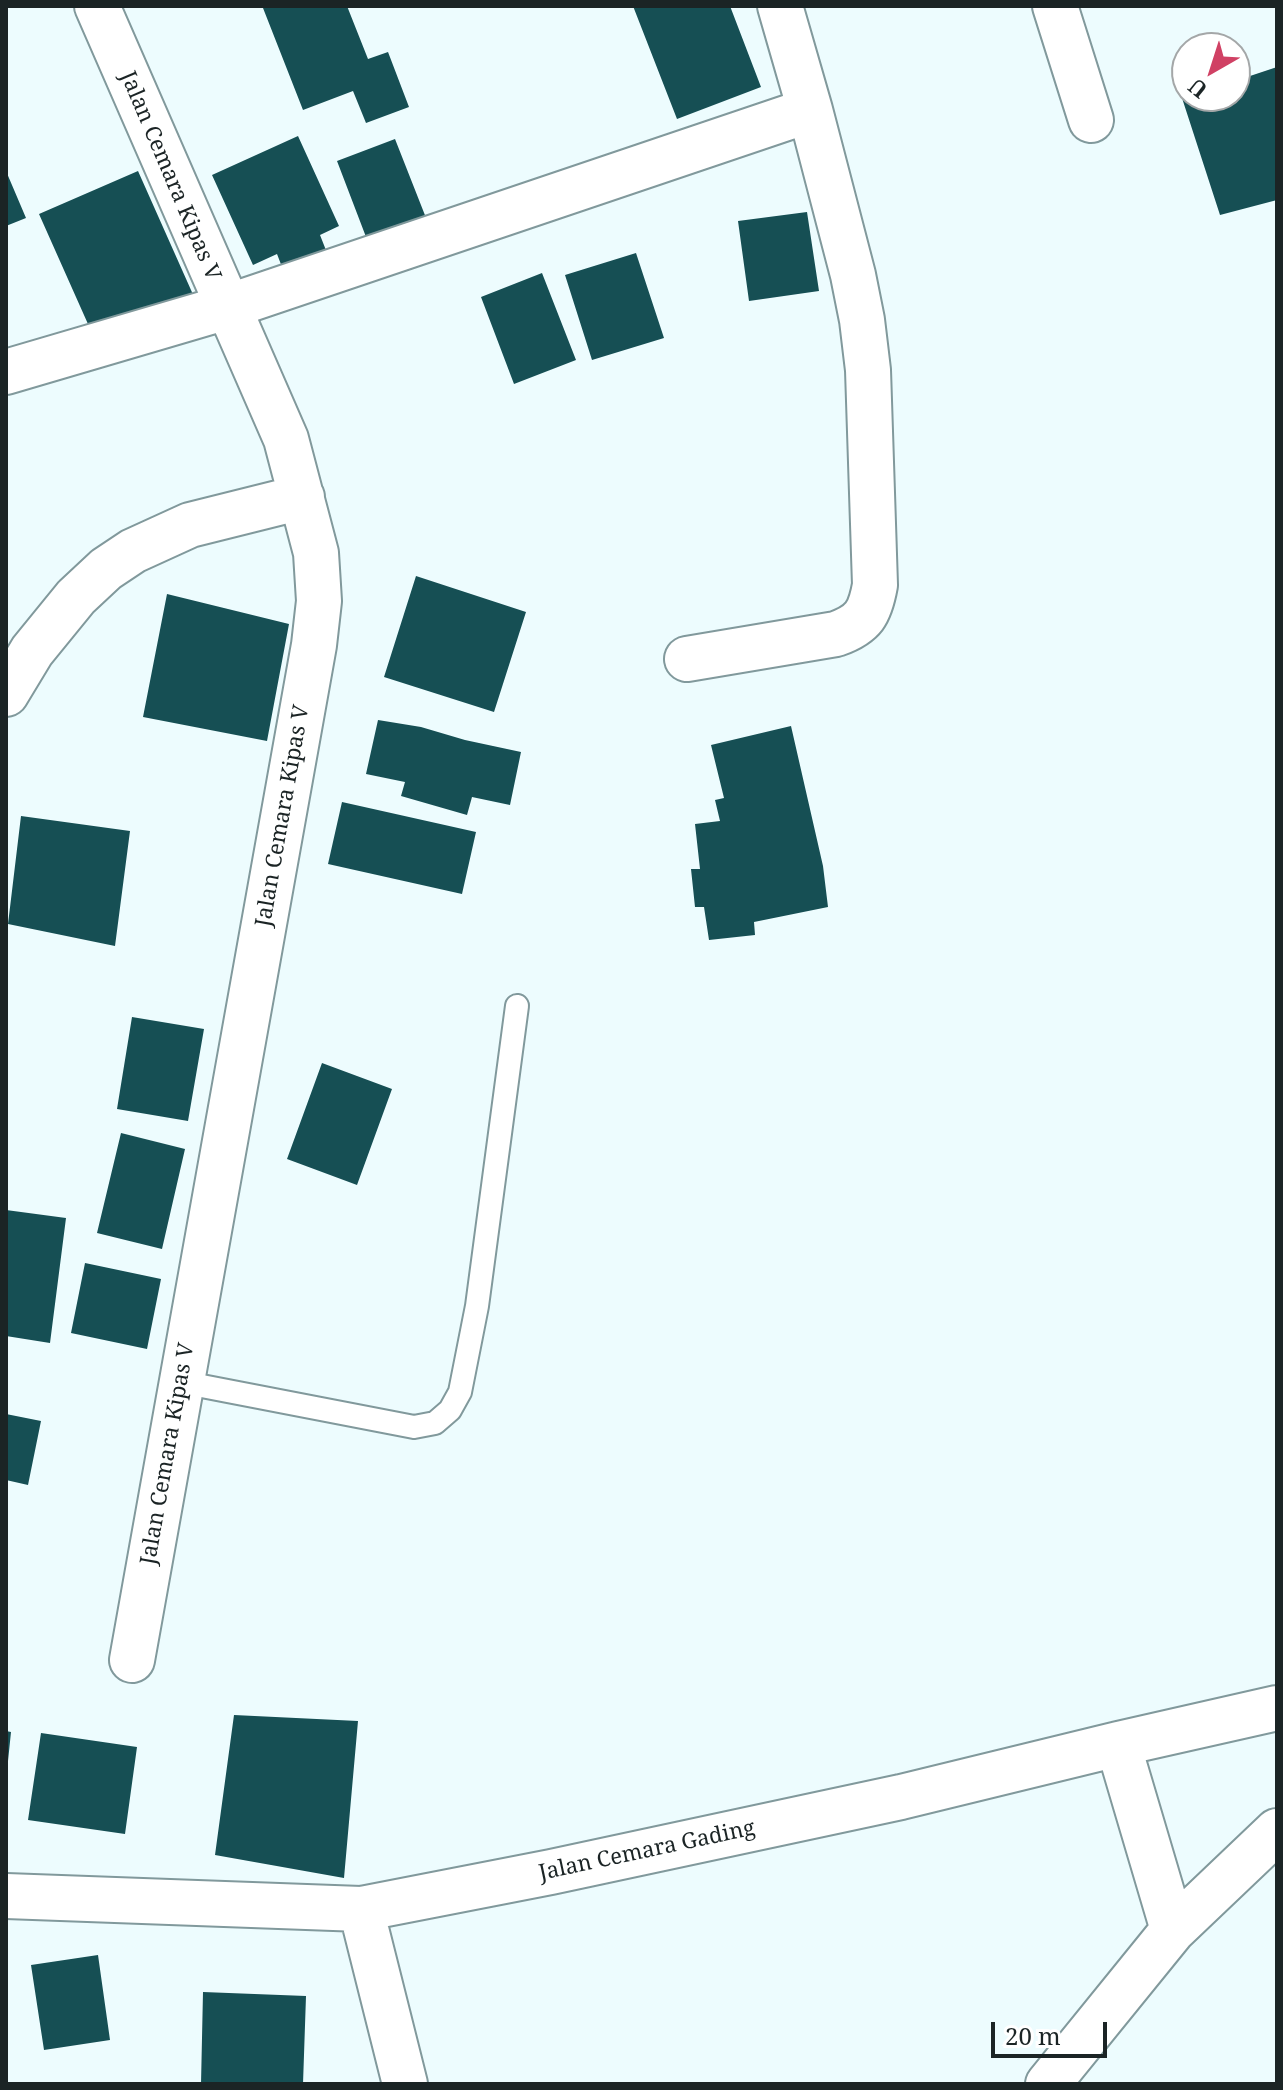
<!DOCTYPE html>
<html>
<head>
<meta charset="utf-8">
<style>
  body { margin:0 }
  #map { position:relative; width:1283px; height:2090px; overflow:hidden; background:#edfcfe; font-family:"Noto Serif",serif }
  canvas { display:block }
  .frame { position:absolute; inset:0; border:8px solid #1b2425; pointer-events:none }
  .north { position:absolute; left:1171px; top:32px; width:80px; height:80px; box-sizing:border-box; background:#fff; border:2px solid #a4a7a8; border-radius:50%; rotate:219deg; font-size:22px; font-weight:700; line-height:32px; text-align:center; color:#1b2425 }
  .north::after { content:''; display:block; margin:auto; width:28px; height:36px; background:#d04164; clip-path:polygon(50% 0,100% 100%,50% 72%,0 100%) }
  .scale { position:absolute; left:991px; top:2022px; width:116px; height:36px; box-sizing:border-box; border:4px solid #1b2425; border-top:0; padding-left:10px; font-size:24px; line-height:28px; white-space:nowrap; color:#1b2425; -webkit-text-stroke:6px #fff; paint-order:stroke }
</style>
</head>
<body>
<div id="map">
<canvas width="1283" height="2090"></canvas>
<div class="frame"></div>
<div class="north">U</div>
<div class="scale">20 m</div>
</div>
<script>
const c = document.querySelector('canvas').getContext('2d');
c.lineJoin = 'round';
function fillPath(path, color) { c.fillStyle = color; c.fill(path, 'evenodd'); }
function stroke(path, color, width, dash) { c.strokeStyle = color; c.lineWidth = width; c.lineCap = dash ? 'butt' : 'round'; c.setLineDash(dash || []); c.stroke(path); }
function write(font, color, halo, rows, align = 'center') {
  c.font = font + ' "Noto Serif",serif'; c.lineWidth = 8; c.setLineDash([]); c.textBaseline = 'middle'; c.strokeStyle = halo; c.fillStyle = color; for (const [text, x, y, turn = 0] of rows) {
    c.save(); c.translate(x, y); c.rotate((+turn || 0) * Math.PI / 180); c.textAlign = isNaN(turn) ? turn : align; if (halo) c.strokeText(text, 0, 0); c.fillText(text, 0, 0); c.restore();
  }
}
fillPath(new Path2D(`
  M 269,6 L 347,6 L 368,59 L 388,52 L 409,107 L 366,123 L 353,91 L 303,110 L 263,8 Z
  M 633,6 L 730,6 L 761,87 L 677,119 Z
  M 1277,67 L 1277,200 L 1220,215 L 1182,98 L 1189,96 L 1235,96 L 1235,81 Z
  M 298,136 L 339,226 L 320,235 L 331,263 L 287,280 L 277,254 L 253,265 L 212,175 Z
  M 395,139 L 430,228 L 371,250 L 337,161 Z
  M 6,171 L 26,218 L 6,226 Z
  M 138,171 L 195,299 L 96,342 L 39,214 Z
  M 807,212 L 819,291 L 749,301 L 738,221 Z
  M 636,253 L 664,338 L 592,360 L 565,275 Z
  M 542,273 L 576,360 L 514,384 L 481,297 Z
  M 416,576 L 526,612 L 494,712 L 384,677 Z
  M 167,594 L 289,624 L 267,741 L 143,717 Z
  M 378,720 L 421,727 L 465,740 L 521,752 L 510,805 L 472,797 L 467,815 L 401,796 L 405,782 L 366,774 Z
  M 791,726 L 823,866 L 828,907 L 754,922 L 755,935 L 709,940 L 704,907 L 695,907 L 691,869 L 700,869 L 695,824 L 720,821 L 715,800 L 724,798 L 711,745 Z
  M 342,802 L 476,832 L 462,894 L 328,864 Z
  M 21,816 L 130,831 L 115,946 L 8,924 Z
  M 132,1017 L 204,1029 L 188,1121 L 117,1109 Z
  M 322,1063 L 392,1089 L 357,1185 L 287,1159 Z
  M 121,1133 L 185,1149 L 162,1249 L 97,1233 Z
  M 6,1210 L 66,1218 L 50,1343 L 6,1336 Z
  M 85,1263 L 161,1279 L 147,1349 L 71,1333 Z
  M 6,1414 L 41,1421 L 28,1485 L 6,1480 Z
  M 234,1715 L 358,1721 L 344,1878 L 215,1855 Z
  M 6,1731 L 11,1732 L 8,1761 L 6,1761 Z
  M 41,1733 L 137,1747 L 125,1834 L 28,1820 Z
  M 98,1955 L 110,2040 L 44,2050 L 31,1965 Z
  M 203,1992 L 306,1996 L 303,2084 L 201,2084 Z`), '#164f54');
const lane = new Path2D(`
  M 181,1382 L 414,1427 L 435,1423 L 450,1410 L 460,1392 L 477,1306 L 517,1006`);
const street = new Path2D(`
  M 97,6 L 286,439 L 316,553 L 319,601 L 314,645 L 132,1660
  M 1055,6 L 1091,120
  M 6,372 L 227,307 L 810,110
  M 687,659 L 836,634 C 864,624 870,613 875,585 L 868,370 L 862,320 L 853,275 L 810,110 L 780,6
  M 6,694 L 32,651 L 76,597 L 106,569 L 133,551 L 190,525 L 302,497
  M 1118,1744 L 1173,1930
  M 6,1896 L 361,1909 L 551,1872 L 901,1797 L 1118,1744 L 1277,1708
  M 361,1909 L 405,2084
  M 1048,2084 L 1173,1930 L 1277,1831`);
stroke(lane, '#81999c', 26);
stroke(street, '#81999c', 48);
stroke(lane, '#fff', 22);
stroke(street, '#fff', 44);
write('22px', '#1b2425', '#fff', [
  ["Jalan Cemara Kipas V",170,176,67],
  ["Jalan Cemara Kipas V",283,816,-80],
  ["Jalan Cemara Kipas V",168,1454,-80],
  ["Jalan Cemara Gading",647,1851,-12]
]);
</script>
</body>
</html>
